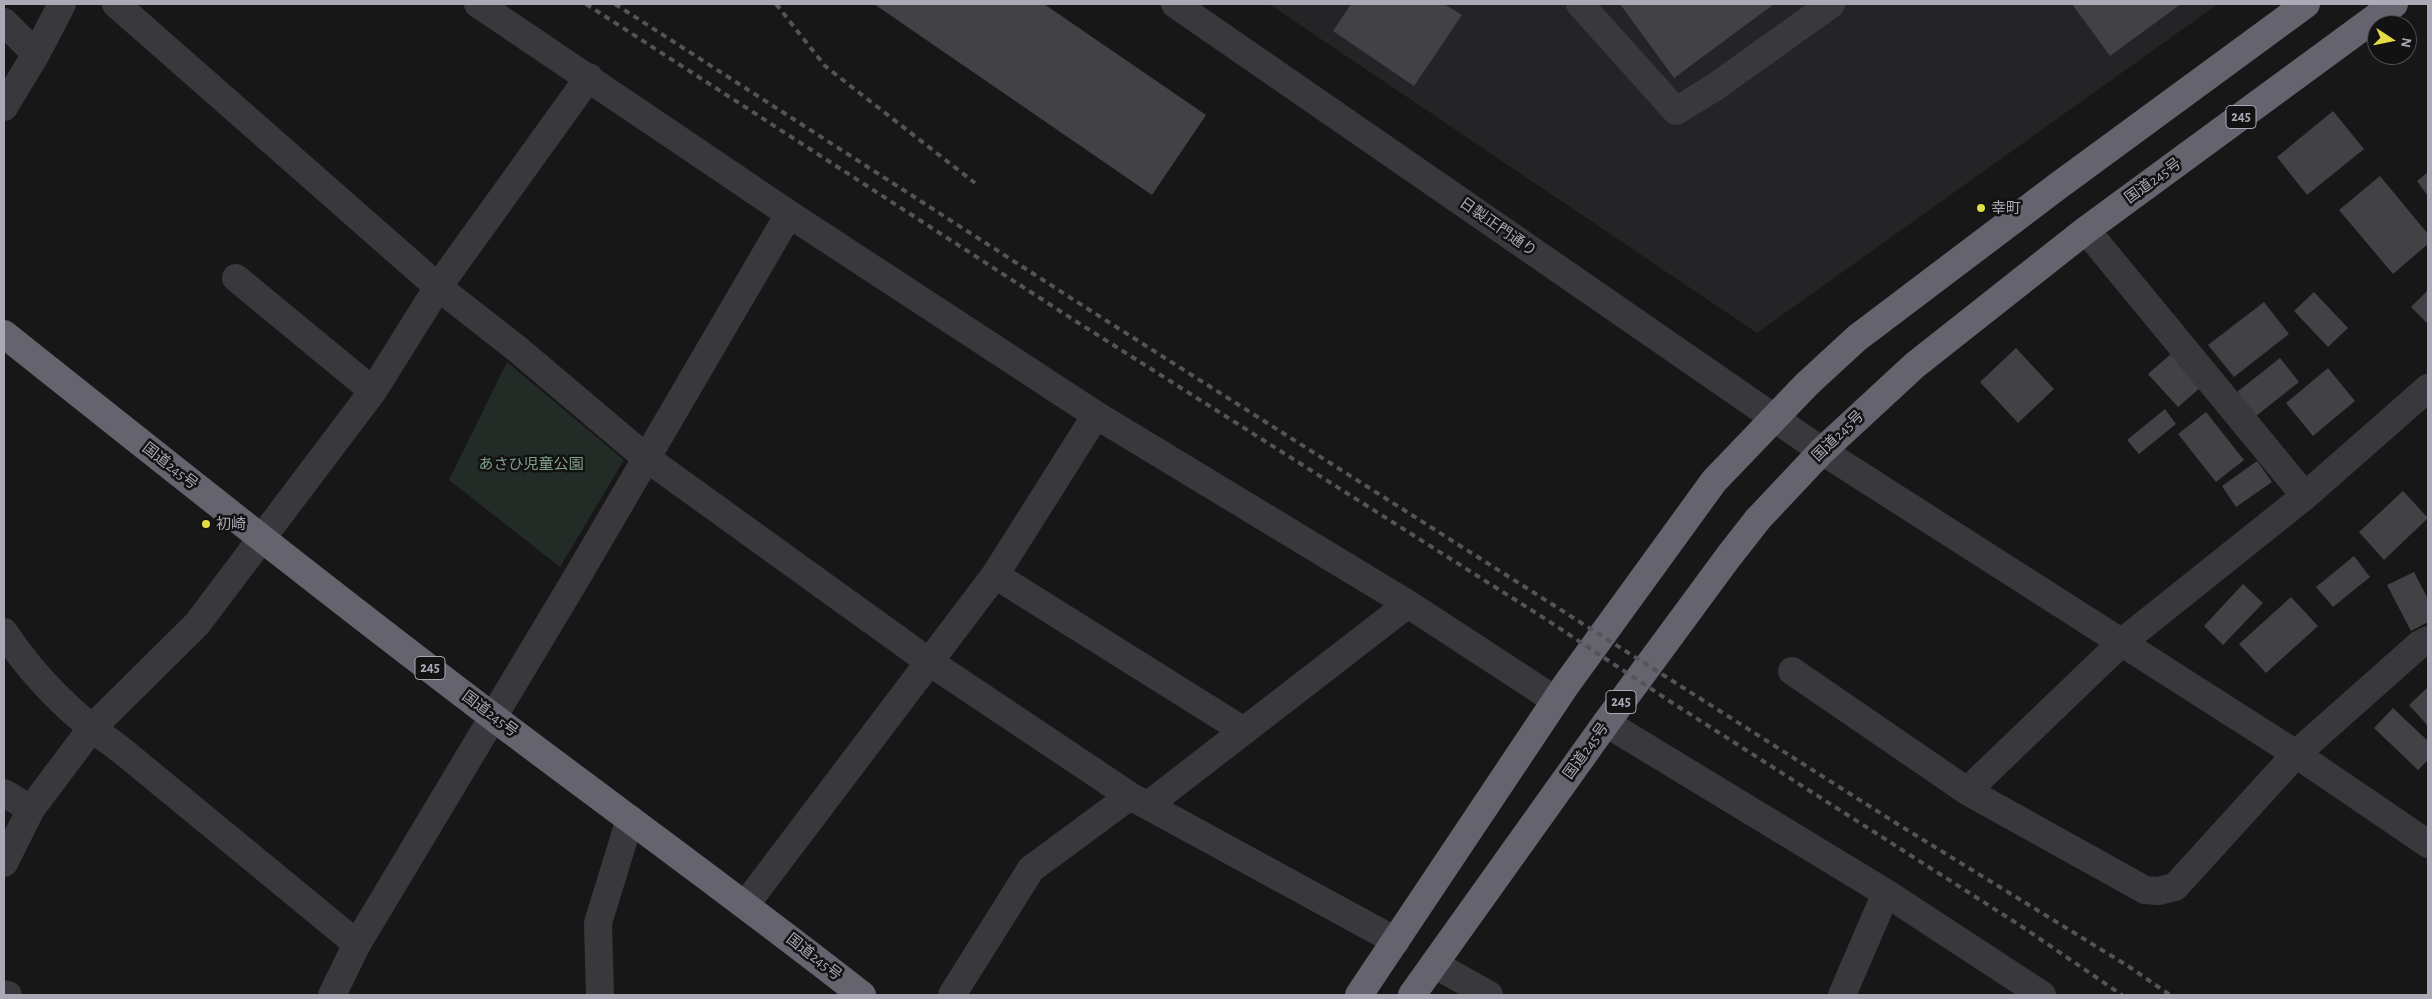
<!DOCTYPE html>
<html>
<head>
<meta charset="utf-8">
<style>
  body { margin:0 }
  #map { position:relative; width:2432px; height:999px; overflow:hidden; background:#171718; font-family:"Alegreya Sans",sans-serif }
  canvas { display:block }
  .frame { position:absolute; inset:0; border:5px solid #aaaab7; pointer-events:none }
  .north { position:absolute; left:2367px; top:15px; width:50px; height:50px; box-sizing:border-box; background:#121213; border:1px solid #4f4f55; border-radius:50%; rotate:101deg; font-size:14px; font-weight:700; line-height:20px; text-align:center; color:#aaaab7 }
  .north::after { content:''; display:block; margin:auto; width:18px; height:22px; background:#e3dc44; clip-path:polygon(50% 0,100% 100%,50% 72%,0 100%) }
</style>
</head>
<body>
<div id="map">
<canvas width="2432" height="999"></canvas>
<div class="frame"></div>
<div class="north">N</div>
</div>
<script>
const c = document.querySelector('canvas').getContext('2d');
c.lineJoin = 'round';
function fillPath(path, color) { c.fillStyle = color; c.fill(path, 'evenodd'); }
function stroke(path, color, width, dash) { c.strokeStyle = color; c.lineWidth = width; c.lineCap = dash ? 'butt' : 'round'; c.setLineDash(dash || []); c.stroke(path); }
function write(font, color, halo, rows, align = 'center') {
  c.font = font + ' "Alegreya Sans","Noto Sans JP",sans-serif'; c.lineWidth = 5; c.setLineDash([]); c.textBaseline = 'middle'; c.strokeStyle = halo; c.fillStyle = color; for (const [text, x, y, turn = 0] of rows) {
    c.save(); c.translate(x, y); c.rotate((+turn || 0) * Math.PI / 180); c.textAlign = isNaN(turn) ? turn : align; if (halo) c.strokeText(text, 0, 0); c.fillText(text, 0, 0); c.restore();
  }
}
fillPath(new Path2D(`
  M 1269,4 L 2218,4 L 1757,333 Z`), '#242325');
fillPath(new Path2D(`
  M 507,362 L 624,460 L 560,567 L 449,480 Z`), '#232b27');
fillPath(new Path2D(`
  M 874,4 L 1044,4 L 1206,115 L 1152,195 Z
  M 1351,4 L 1444,4 L 1462,15 L 1414,86 L 1333,31 Z
  M 1620,4 L 1774,4 L 1674,78 Z
  M 2072,4 L 2181,4 L 2110,56 Z
  M 2333,111 L 2364,149 L 2307,195 L 2277,157 Z
  M 2428,172 L 2428,196 L 2417,181 Z
  M 2380,176 L 2428,234 L 2428,244 L 2393,274 L 2339,210 Z
  M 2428,290 L 2428,324 L 2411,307 Z
  M 2314,292 L 2348,328 L 2328,347 L 2294,311 Z
  M 2264,302 L 2289,334 L 2234,377 L 2208,345 Z
  M 2016,348 L 2054,389 L 2018,423 L 1980,382 Z
  M 2172,353 L 2201,387 L 2178,407 L 2148,374 Z
  M 2280,358 L 2299,382 L 2256,416 L 2237,392 Z
  M 2328,368 L 2355,401 L 2313,436 L 2286,403 Z
  M 2165,409 L 2176,424 L 2139,454 L 2127,440 Z
  M 2206,412 L 2244,460 L 2216,482 L 2178,434 Z
  M 2257,461 L 2272,482 L 2236,507 L 2222,486 Z
  M 2403,491 L 2428,518 L 2384,560 L 2359,532 Z
  M 2354,556 L 2370,577 L 2333,607 L 2316,587 Z
  M 2414,572 L 2428,599 L 2428,622 L 2411,631 L 2387,585 Z
  M 2243,584 L 2263,603 L 2223,645 L 2204,626 Z
  M 2291,597 L 2318,626 L 2266,673 L 2239,644 Z
  M 2428,687 L 2428,726 L 2409,705 Z
  M 2393,708 L 2428,741 L 2428,760 L 2418,770 L 2374,728 Z`), '#424145');
stroke(new Path2D(`
  M 116,4 L 438,287 L 516,348 L 645,457 L 928,661 L 1130,796 L 1396,941
  M 478,4 L 789,214 L 1096,415 L 1408,604 L 1555,700
  M 1175,4 L 1822,451 L 2296,754 L 2428,844
  M 1580,4 L 1676,111 L 1715,87 L 1831,4
  M 4,22 L 36,54
  M 4,107 L 36,54 L 62,4
  M 2086,230 L 2305,496
  M 236,278 L 373,391
  M 995,575 L 1244,731
  M 4,632 C 35,679 74,717 120,749 L 357,944
  M 1792,671 L 1967,791 L 2145,890 L 2158,891 L 2175,887 L 2296,754 L 2420,644 L 2428,640
  M 1606,723 L 1886,893 L 2042,995
  M 1967,791 L 2121,643 L 2305,496 L 2428,388
  M 4,793 L 31,809
  M 1148,805 L 1408,604
  M 4,863 L 31,809 L 91,729 L 197,624 L 373,391 L 438,287 L 589,77
  M 746,904 L 995,575 L 1096,415
  M 1434,964 L 1489,995
  M 4,994 L 8,995
  M 332,995 L 357,944 L 577,577 L 789,214
  M 600,995 L 598,923 L 630,819
  M 952,995 L 1031,869 L 1130,796
  M 1842,995 L 1886,893`), '#39383d', 28);
stroke(new Path2D(`
  M 4,334 C 166,463 328,592 493,717 C 616,810 741,900 862,995
  M 1359,995 L 1566,685 L 1714,481 L 1807,384 L 1857,338 L 2058,186 L 2306,4
  M 1412,995 L 1606,723 L 1729,556 L 1758,519 L 1822,451 L 1915,365 L 2086,230 L 2394,4`), '#65646e', 28);
stroke(new Path2D(`
  M 586,4 L 1077,322 L 1547,620 L 1671,702 L 2021,926 L 2122,995
  M 615,4 L 1088,309 L 1899,825 L 2128,966 L 2170,995
  M 776,4 L 825,66 L 975,183`), '#53535a', 4, [6, 5]);
for (const [x, y, r, color] of [
  [1981,208,5,"#e3dc44"],
  [206,524,5,"#e3dc44"]
]) { const dot = new Path2D(); dot.arc(x, y, r, 0, 2 * Math.PI); c.fillStyle = color; c.fill(dot); stroke(dot, '#121213', 2); }
for (const [x, y, w] of [
  [2241,117,30],
  [430,668,30],
  [1621,702,30]
]) { const box = new Path2D(); box.roundRect(x - w / 2, y - 11.5, w, 23, 4); c.fillStyle = '#121213'; c.fill(box); stroke(box, '#aaaab7', 1); }
write('bold 14px', '#aaaab7', null, [
  ["245",2241,117],
  ["245",430,668],
  ["245",1621,702]
]);
write('15px', '#aaaab7', '#121213', [
  ["国道245号",2153,181,-36],
  ["日製正門通り",1498,227,35],
  ["国道245号",1838,436,-44],
  ["国道245号",170,466,38],
  ["国道245号",490,714,37],
  ["国道245号",1586,751,-54],
  ["国道245号",814,957,38]
]);
write('15px', '#aaaab7', '#121213', [
  ["幸町",1991,208],
  ["初崎",216,524]
], 'left');
write('15px', '#82a18d', '#121213', [
  ["あさひ児童公園",531,464]
]);
</script>
</body>
</html>
